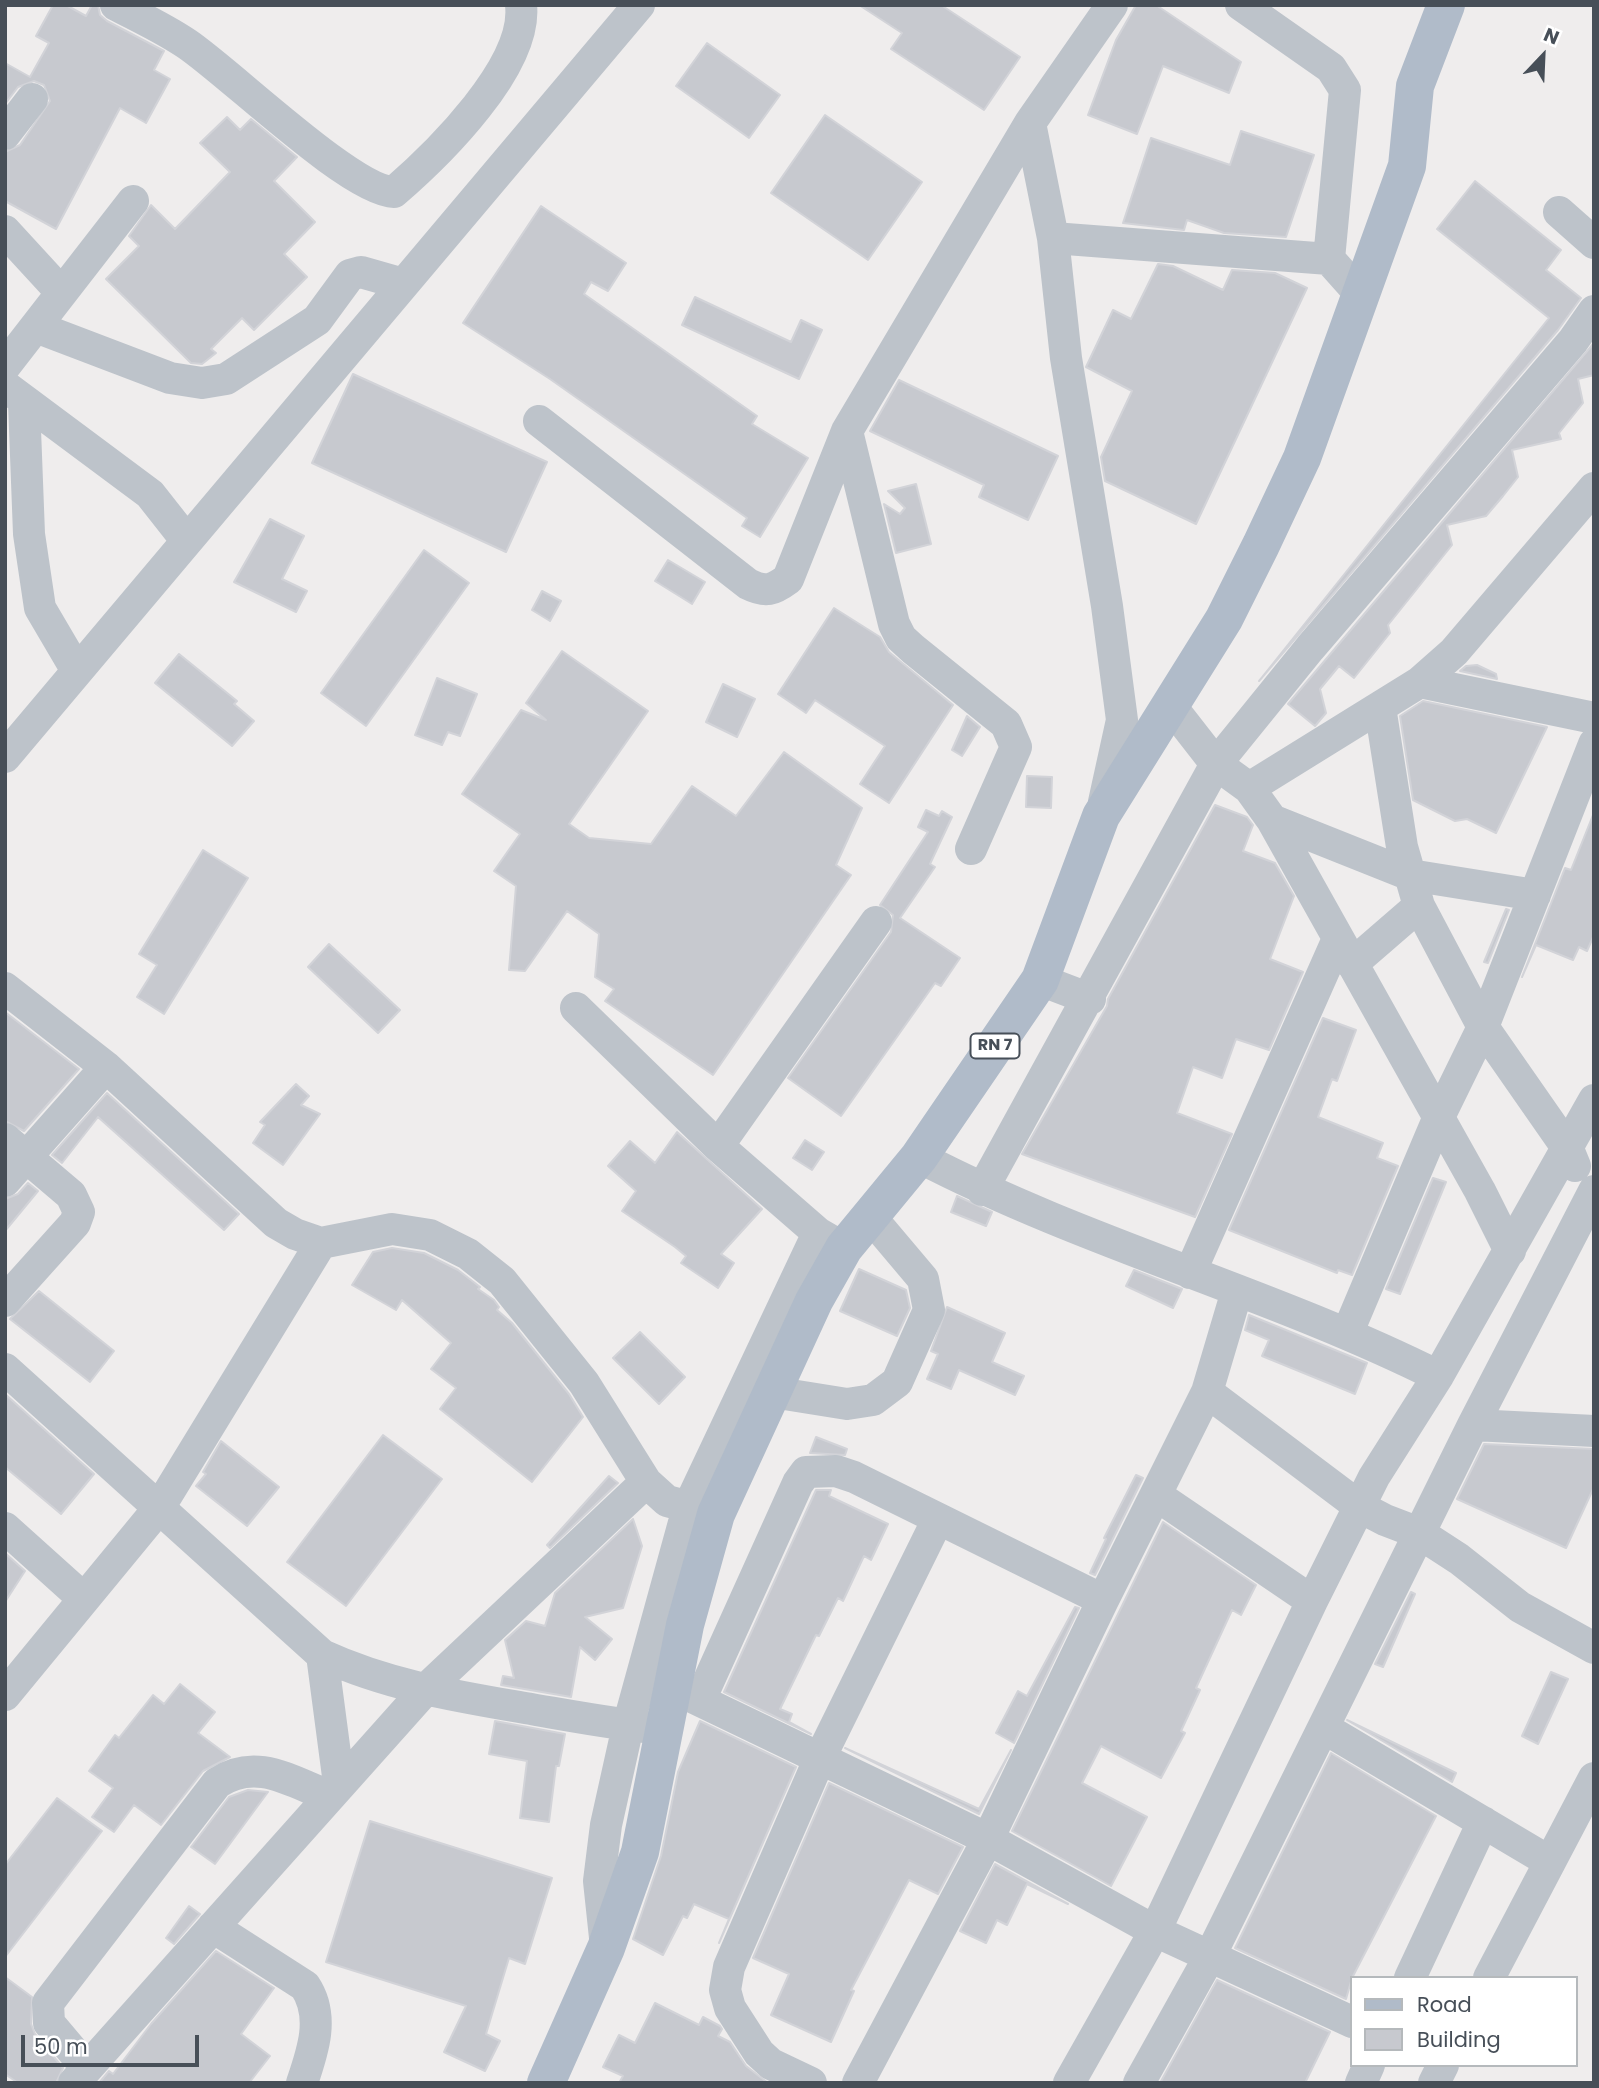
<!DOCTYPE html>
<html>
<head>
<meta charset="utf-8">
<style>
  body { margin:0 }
  #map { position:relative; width:1599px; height:2088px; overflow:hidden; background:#efeded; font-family:Poppins,sans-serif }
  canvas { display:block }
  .frame { position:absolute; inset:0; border:7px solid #474f58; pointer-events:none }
  .legend { position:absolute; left:1350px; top:1976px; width:228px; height:91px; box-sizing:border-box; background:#fff; border:2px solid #b5b9bc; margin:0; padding:9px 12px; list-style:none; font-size:21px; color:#474f58 }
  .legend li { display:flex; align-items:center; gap:14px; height:35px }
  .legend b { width:35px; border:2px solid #b5b9bc }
  .north { position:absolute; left:1508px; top:21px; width:70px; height:70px; -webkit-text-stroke:5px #fff; paint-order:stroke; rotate:23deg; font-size:19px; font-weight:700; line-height:28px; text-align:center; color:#474f58 }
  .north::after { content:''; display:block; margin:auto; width:24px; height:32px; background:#474f58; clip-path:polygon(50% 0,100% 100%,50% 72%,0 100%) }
  .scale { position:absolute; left:21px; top:2035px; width:178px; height:32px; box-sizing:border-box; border:4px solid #474f58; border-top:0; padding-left:9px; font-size:21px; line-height:24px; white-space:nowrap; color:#474f58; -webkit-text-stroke:5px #fff; paint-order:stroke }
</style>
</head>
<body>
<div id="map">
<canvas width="1599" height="2088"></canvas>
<div class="frame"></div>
<ul class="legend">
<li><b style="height:9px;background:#b0bbc9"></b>Road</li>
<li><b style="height:19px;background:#c7c9cf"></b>Building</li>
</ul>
<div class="north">N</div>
<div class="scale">50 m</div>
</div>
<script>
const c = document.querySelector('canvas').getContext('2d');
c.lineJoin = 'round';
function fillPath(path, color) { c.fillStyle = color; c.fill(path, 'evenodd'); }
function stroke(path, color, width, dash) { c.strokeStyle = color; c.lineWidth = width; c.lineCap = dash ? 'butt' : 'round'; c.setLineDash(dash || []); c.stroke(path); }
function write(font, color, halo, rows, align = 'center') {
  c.font = font + ' Poppins,sans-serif'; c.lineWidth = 6; c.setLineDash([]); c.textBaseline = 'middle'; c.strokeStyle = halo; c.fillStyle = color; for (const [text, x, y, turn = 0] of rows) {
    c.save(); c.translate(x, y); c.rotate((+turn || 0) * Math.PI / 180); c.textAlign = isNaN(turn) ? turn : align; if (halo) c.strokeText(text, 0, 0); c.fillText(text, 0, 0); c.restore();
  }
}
const building = new Path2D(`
  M 53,5 L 66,5 L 86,16 L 92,5 L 98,5 L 100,15 L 107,21 L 164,51 L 154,70 L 170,79 L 146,123 L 120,108 L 56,229 L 5,201 L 5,152 L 20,145 L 50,101 L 44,85 L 34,81 L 18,87 L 5,104 L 5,63 L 30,77 L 49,43 L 36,36 Z
  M 859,5 L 941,5 L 1020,57 L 984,110 L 891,49 L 902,33 Z
  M 1136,5 L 1156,5 L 1241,62 L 1229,93 L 1163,66 L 1137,134 L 1088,115 L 1116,40 Z
  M 707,43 L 780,95 L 749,138 L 676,86 Z
  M 825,115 L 922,182 L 868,260 L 771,193 Z
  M 227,117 L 240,130 L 251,119 L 297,157 L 274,181 L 315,222 L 284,254 L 307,277 L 254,330 L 242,318 L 211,349 L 216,353 L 202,364 L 191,363 L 106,279 L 139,246 L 129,236 L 151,205 L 175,229 L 230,172 L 200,143 Z
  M 1241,131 L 1314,155 L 1286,237 L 1224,233 L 1187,220 L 1184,230 L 1123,223 L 1151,138 L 1230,165 Z
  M 1475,181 L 1561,250 L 1546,270 L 1581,298 L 1558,330 L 1259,681 L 1549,318 L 1437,229 Z
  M 541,206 L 626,263 L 608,291 L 591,282 L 584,294 L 757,416 L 752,424 L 808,458 L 760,537 L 742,526 L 747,518 L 550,379 L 463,323 Z
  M 1158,264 L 1173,266 L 1223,290 L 1232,270 L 1275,273 L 1307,288 L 1196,524 L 1105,481 L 1101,457 L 1132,391 L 1086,367 L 1113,310 L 1131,319 Z
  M 695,297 L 791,342 L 801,320 L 822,330 L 799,379 L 682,325 Z
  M 1594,343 L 1594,375 L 1578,379 L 1583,403 L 1559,433 L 1561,439 L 1512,450 L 1518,477 L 1503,496 L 1486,516 L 1447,525 L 1452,545 L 1388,625 L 1390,633 L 1354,678 L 1339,666 L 1320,689 L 1326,713 L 1315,726 L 1288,704 Z
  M 353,374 L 547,462 L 506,552 L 312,463 Z
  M 899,380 L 1058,456 L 1028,520 L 979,497 L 984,485 L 870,431 Z
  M 916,484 L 931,544 L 896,553 L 884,504 L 900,514 L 905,508 L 888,491 Z
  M 270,519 L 304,536 L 282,579 L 307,591 L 296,612 L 234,582 Z
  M 424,550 L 469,583 L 366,726 L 321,693 Z
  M 668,560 L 705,582 L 692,604 L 655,581 Z
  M 542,591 L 561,601 L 550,621 L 532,610 Z
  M 834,608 L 880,637 L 889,652 L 953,705 L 889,803 L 860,784 L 885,746 L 815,700 L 806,713 L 778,694 Z
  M 562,651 L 648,711 L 569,824 L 589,838 L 651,844 L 692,786 L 736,816 L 784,752 L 862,808 L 836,865 L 851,875 L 713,1075 L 605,1001 L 614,989 L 595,977 L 599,934 L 567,911 L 525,971 L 509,970 L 516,886 L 494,871 L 520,834 L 462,794 L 521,710 L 546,720 L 526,703 Z
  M 179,654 L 237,701 L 234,704 L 254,721 L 232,746 L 155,683 Z
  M 1477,665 L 1496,674 L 1497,679 L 1460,671 L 1466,666 Z
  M 437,678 L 477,694 L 460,736 L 448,732 L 442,745 L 415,735 Z
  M 723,684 L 755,699 L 737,737 L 706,722 Z
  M 1423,701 L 1547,727 L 1496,833 L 1467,819 L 1455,821 L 1413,800 L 1400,716 Z
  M 967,716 L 980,727 L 962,756 L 952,750 Z
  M 1027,776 L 1052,777 L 1051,808 L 1026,807 Z
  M 1215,805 L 1247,817 L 1253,825 L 1243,851 L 1275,863 L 1294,896 L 1270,959 L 1303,972 L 1269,1050 L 1236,1039 L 1222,1078 L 1193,1067 L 1177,1113 L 1232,1134 L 1195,1217 L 1022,1154 L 1107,1006 L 1108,999 Z
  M 926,810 L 939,816 L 942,811 L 952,817 L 930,864 L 935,867 L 900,918 L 960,958 L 941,986 L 935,983 L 841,1116 L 788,1078 L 891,932 L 893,915 L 880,905 L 928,832 L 918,827 Z
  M 1593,815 L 1594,935 L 1587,951 L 1579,947 L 1573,960 L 1536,945 L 1522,977 L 1565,868 L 1571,870 Z
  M 203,850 L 248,878 L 164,1014 L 137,997 L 157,965 L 139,954 Z
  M 1506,909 L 1509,910 L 1488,963 L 1484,962 Z
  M 329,944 L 400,1010 L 378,1033 L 308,967 Z
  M 5,1012 L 79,1069 L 24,1131 L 5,1121 Z
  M 1323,1018 L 1356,1030 L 1337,1081 L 1332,1079 L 1318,1117 L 1383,1143 L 1377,1158 L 1398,1166 L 1352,1275 L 1338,1270 L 1337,1273 L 1229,1230 Z
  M 296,1084 L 309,1096 L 301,1105 L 320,1114 L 283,1165 L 253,1143 L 265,1125 L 260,1122 Z
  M 107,1093 L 239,1214 L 224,1230 L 98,1117 L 62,1163 L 52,1155 Z
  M 677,1132 L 762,1209 L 721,1254 L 734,1263 L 718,1288 L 681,1263 L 686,1256 L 675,1247 L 622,1211 L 636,1191 L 608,1166 L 630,1141 L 655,1163 Z
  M 805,1140 L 824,1152 L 812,1170 L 793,1158 Z
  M 1433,1178 L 1446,1182 L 1400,1294 L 1386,1289 Z
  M 28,1183 L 38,1191 L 5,1231 L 5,1199 L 18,1194 Z
  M 957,1196 L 992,1212 L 986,1226 L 951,1212 Z
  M 392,1248 L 424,1253 L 458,1270 L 480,1287 L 478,1289 L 494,1300 L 499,1307 L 497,1310 L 512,1323 L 569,1394 L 583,1417 L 532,1482 L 440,1409 L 456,1388 L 431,1369 L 451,1343 L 402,1300 L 396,1310 L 352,1285 L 373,1252 Z
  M 859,1269 L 906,1290 L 910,1308 L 897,1336 L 840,1311 Z
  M 1134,1270 L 1182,1289 L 1173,1308 L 1126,1286 Z
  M 39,1291 L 114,1351 L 90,1382 L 10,1319 Z
  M 947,1307 L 1005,1333 L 992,1362 L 1024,1376 L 1015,1395 L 959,1370 L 951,1389 L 927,1379 L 938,1354 L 931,1351 Z
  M 1249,1315 L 1367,1363 L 1355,1394 L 1262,1356 L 1269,1340 L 1245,1330 Z
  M 640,1332 L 685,1377 L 659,1404 L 613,1358 Z
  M 5,1394 L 94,1474 L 61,1514 L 5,1467 Z
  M 383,1435 L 442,1479 L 346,1606 L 287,1562 Z
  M 816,1437 L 847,1449 L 845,1455 L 810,1453 Z
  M 221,1441 L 279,1487 L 247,1526 L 196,1486 L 206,1474 L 203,1472 Z
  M 1484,1444 L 1594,1449 L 1594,1487 L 1566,1548 L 1457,1499 Z
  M 1136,1475 L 1143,1478 L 1095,1575 L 1090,1573 L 1106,1539 L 1104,1538 Z
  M 609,1476 L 618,1483 L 550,1548 L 547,1545 Z
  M 816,1490 L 831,1490 L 829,1496 L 888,1524 L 871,1560 L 864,1556 L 843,1601 L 838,1598 L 819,1636 L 816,1635 L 780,1709 L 792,1714 L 789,1722 L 811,1734 L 724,1692 Z
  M 633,1519 L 642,1546 L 623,1608 L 585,1617 L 612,1639 L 595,1660 L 580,1647 L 571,1697 L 501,1685 L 503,1676 L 514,1678 L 505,1640 L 526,1621 L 545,1626 L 555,1593 Z
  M 1163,1522 L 1256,1585 L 1241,1615 L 1232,1610 L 1196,1688 L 1200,1690 L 1181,1731 L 1185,1733 L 1161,1778 L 1101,1746 L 1082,1783 L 1147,1817 L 1111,1886 L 1012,1831 Z
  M 5,1553 L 25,1571 L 5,1602 Z
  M 1411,1592 L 1415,1594 L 1383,1667 L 1375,1664 Z
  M 1075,1607 L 1079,1608 L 1014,1743 L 996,1733 L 1018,1691 L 1027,1696 Z
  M 1551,1672 L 1568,1679 L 1538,1744 L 1522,1736 Z
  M 180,1684 L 215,1712 L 198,1733 L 230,1757 L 203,1771 L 161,1825 L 134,1805 L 114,1832 L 92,1817 L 113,1788 L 89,1771 L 115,1735 L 119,1738 L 153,1695 L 164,1704 Z
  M 1347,1720 L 1456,1773 L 1452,1782 Z
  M 495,1721 L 565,1734 L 559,1766 L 556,1766 L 549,1822 L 520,1818 L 527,1761 L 489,1754 Z
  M 700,1721 L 796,1767 L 719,1943 L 729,1919 L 694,1904 L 687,1918 L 683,1916 L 663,1955 L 633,1939 L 661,1856 L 678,1772 Z
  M 845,1748 L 979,1809 L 1011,1750 L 979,1814 Z
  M 1331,1753 L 1436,1816 L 1352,1978 L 1346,1999 L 1235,1948 Z
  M 829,1783 L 963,1847 L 938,1894 L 909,1880 L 851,1990 L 854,1991 L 831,2042 L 771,2015 L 789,1974 L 753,1958 Z
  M 248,1790 L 268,1792 L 215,1864 L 191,1847 L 229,1797 Z
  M 57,1798 L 102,1831 L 5,1957 L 5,1865 Z
  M 370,1821 L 552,1878 L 525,1964 L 509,1958 L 486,2034 L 500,2041 L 485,2071 L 444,2052 L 466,2006 L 326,1962 Z
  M 995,1864 L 1068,1904 L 1027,1884 L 1007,1925 L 997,1920 L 986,1943 L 960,1931 Z
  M 189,1906 L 200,1914 L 174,1944 L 166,1938 Z
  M 216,1951 L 274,1988 L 241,2034 L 270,2056 L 249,2083 L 99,2083 L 109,2071 L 113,2074 L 151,2024 Z
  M 5,1977 L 32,1997 L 31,2024 L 35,2034 L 63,2068 L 56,2083 L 18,2083 L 5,2074 Z
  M 1217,1980 L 1330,2032 L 1305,2083 L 1160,2083 Z
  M 655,2003 L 699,2025 L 703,2017 L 720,2026 L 722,2029 L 718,2036 L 730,2042 L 746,2066 L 768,2083 L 619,2083 L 623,2076 L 603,2067 L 619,2035 L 635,2043 Z`);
fillPath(building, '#c7c9cf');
stroke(building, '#d2d3d8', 2);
stroke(new Path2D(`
  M 116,5 C 140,17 165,29 187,44 C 230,73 351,191 394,192 C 438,154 528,66 521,5
  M 1241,5 L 1331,68 L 1345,90 L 1329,259 L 1362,296
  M 1030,123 L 1053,238 L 1066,358 L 1107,606 L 1122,720 L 1104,802
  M 5,134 L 32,99
  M 1559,212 L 1594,243
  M 5,231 L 61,292
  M 1053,238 L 1329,259
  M 36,327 L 170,378 L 202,383 L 226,379 L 317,320 L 350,275 L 361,272 L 403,284
  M 5,366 L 133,201
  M 5,386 L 150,494 L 187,541
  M 24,403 L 29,534 L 40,608 L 77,671
  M 539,421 L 748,584 C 766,593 773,590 788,579 L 847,431 L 1030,123 L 1112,5
  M 847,431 L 894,624 L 901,638 L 913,649 L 1006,724 L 1016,747 L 971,849
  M 1420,682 L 1594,718
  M 1170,705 L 1216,764 L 1249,788 L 1272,820 L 1480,1191 L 1510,1251
  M 5,757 L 639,5
  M 1249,788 L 1420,682 L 1454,652 L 1594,488
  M 1272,820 L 1410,875 L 1535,895
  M 1352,964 L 1419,906
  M 1040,980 L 1090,999
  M 5,988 L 106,1067 L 276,1223 L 295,1234 L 321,1243 L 392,1229 L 430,1235 L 468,1254 L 502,1281 L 584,1383 L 646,1482 L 667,1501 L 716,1514
  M 576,1008 L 718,1146 L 818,1233 L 837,1244
  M 5,1139 L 71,1195 L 79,1212 L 75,1223 L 5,1301
  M 718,1146 L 876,922
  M 919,1157 C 1086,1244 1270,1292 1438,1376
  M 1575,1166 L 1568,1149 L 1483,1027 L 1594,744
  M 5,1181 L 106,1067
  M 982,1190 L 1216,764 L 1310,648 L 1573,341 L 1594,311
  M 1190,1273 L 1337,941
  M 1347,1334 L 1438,1119 L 1483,1027 L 1419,906 L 1402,847 L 1380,707
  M 5,1369 L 322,1655 C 387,1685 455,1696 525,1708 C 572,1716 618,1725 664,1729
  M 772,1392 L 847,1404 L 873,1400 L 897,1382 L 929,1310 L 923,1279 L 869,1215
  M 1207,1392 L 1360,1507 L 1385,1520 L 1419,1533 L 1459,1559 L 1520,1607 L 1594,1648
  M 1473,1425 L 1594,1431
  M 1156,1495 L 1312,1601
  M 5,1528 L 84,1599
  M 1103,1600 L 1207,1392 L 1237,1291
  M 322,1655 L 339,1784
  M 682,1692 L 988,1839 L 1155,1931 L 1352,2022
  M 5,1695 L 159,1508 L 321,1243
  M 700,1700 L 798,1483 L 806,1472 L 836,1471 L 854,1477 L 1103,1600 L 988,1839 L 858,2083
  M 1324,1728 L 1550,1862
  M 213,1927 L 305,1986 C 325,2016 313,2051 302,2083
  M 606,1947 L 599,1881 L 606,1825 L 628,1726 L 688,1508 L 818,1233
  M 1410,1978 L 1483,1822
  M 1489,1978 L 1594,1778
  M 87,2068 L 49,2023 L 48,2003 L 217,1783 C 256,1757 290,1781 329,1796
  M 74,2083 L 424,1691 L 646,1482
  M 811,2083 L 771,2064 L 759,2053 L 730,2008 L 725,1990 L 729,1967 L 819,1760 L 937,1521
  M 1069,2083 L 1155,1931 L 1312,1601 L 1374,1477 L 1438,1376 L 1594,1100
  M 1139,2083 L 1211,1954 L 1473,1425 L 1594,1191
  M 1361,2083 L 1369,2065
  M 1434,2083 L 1443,2065`), '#bdc3ca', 32);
stroke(new Path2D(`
  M 546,2083 L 606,1948 L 640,1852 L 685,1625 L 716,1514 L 814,1301 L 844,1248 L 919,1157 L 1040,980 L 1101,816 L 1224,619 L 1261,545 L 1302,458 L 1407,166 L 1415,86 L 1446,5`), '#b0bbc9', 38);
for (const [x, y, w] of [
  [995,1046,49]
]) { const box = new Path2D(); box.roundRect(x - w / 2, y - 12.5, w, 25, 5); c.fillStyle = '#fff'; c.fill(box); stroke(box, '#474f58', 2); }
write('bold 16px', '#474f58', null, [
  ["RN 7",995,1046]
]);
</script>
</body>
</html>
